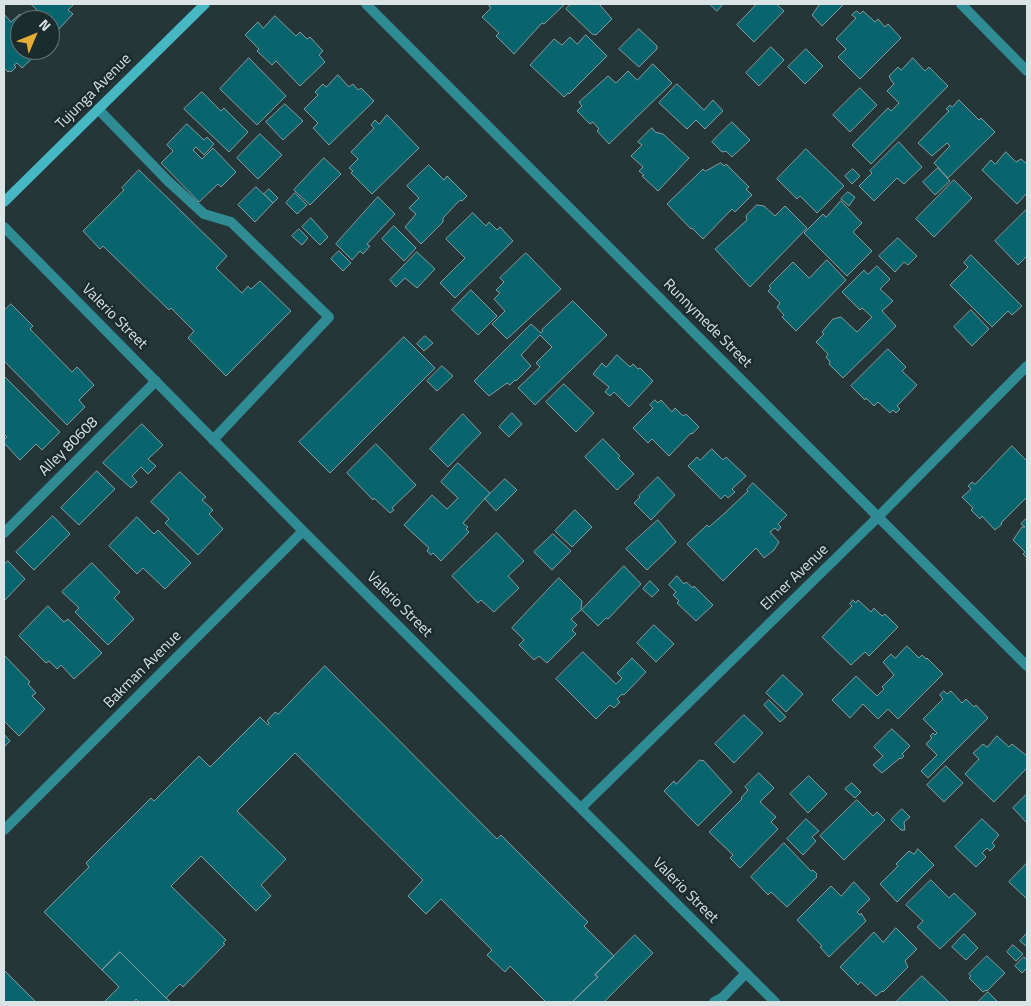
<!DOCTYPE html>
<html>
<head>
<meta charset="utf-8">
<style>
  body { margin:0 }
  #map { position:relative; width:1031px; height:1006px; overflow:hidden; background:#253639; font-family:"Titillium Web",sans-serif }
  canvas { display:block }
  .frame { position:absolute; inset:0; border:5px solid #dae4e5; pointer-events:none }
  .north { position:absolute; left:10px; top:10px; width:50px; height:50px; box-sizing:border-box; background:#1b2c2e; border:1px solid #677677; border-radius:50%; rotate:45deg; font-size:14px; font-weight:700; line-height:20px; text-align:center; color:#dae4e5 }
  .north::after { content:''; display:block; margin:auto; width:18px; height:22px; background:#e5ad35; clip-path:polygon(50% 0,100% 100%,50% 72%,0 100%) }
</style>
</head>
<body>
<div id="map">
<canvas width="1031" height="1006"></canvas>
<div class="frame"></div>
<div class="north">N</div>
</div>
<script>
const c = document.querySelector('canvas').getContext('2d');
c.lineJoin = 'round';
function fillPath(path, color) { c.fillStyle = color; c.fill(path, 'evenodd'); }
function stroke(path, color, width, dash) { c.strokeStyle = color; c.lineWidth = width; c.lineCap = dash ? 'butt' : 'round'; c.setLineDash(dash || []); c.stroke(path); }
function write(font, color, halo, rows, align = 'center') {
  c.font = font + ' "Titillium Web",sans-serif'; c.lineWidth = 5; c.setLineDash([]); c.textBaseline = 'middle'; c.strokeStyle = halo; c.fillStyle = color; for (const [text, x, y, turn = 0] of rows) {
    c.save(); c.translate(x, y); c.rotate((+turn || 0) * Math.PI / 180); c.textAlign = isNaN(turn) ? turn : align; if (halo) c.strokeText(text, 0, 0); c.fillText(text, 0, 0); c.restore();
  }
}
const building = new Path2D(`
  M 31,4 L 74,4 L 68,10 L 73,14 L 58,30 L 50,22 L 50,20 L 48,20 Z
  M 492,4 L 565,4 L 544,24 L 542,23 L 514,54 L 496,36 L 499,33 L 482,17 L 491,8 L 489,6 Z
  M 571,4 L 599,4 L 612,19 L 596,35 L 592,34 L 566,9 Z
  M 710,4 L 723,4 L 717,11 Z
  M 757,4 L 776,4 L 784,11 L 754,42 L 737,25 Z
  M 818,4 L 844,4 L 822,26 L 812,15 L 819,5 Z
  M 857,11 L 860,14 L 863,11 L 875,22 L 878,19 L 885,27 L 888,24 L 901,38 L 860,79 L 838,57 L 846,49 L 836,39 L 856,18 L 852,15 Z
  M 4,14 L 11,22 L 20,14 L 26,20 L 20,20 L 20,50 L 41,50 L 22,68 L 17,63 L 14,65 L 16,67 L 11,72 L 9,71 L 8,72 L 4,68 Z
  M 275,16 L 296,36 L 300,32 L 307,39 L 310,37 L 323,51 L 319,55 L 325,62 L 300,86 L 276,61 L 272,65 L 257,51 L 259,49 L 245,35 L 258,22 L 263,28 Z
  M 639,29 L 657,46 L 657,49 L 639,67 L 619,49 Z
  M 586,35 L 607,56 L 569,94 L 568,93 L 564,97 L 530,65 L 554,39 L 562,45 L 570,37 L 577,44 Z
  M 771,47 L 784,60 L 759,86 L 746,73 Z
  M 806,49 L 823,66 L 805,84 L 788,67 Z
  M 249,58 L 286,96 L 257,125 L 220,89 Z
  M 913,58 L 925,71 L 929,67 L 948,86 L 871,164 L 852,145 L 888,108 L 891,111 L 899,103 L 887,91 L 894,84 L 891,80 L 889,76 L 898,67 L 901,70 Z
  M 653,64 L 672,83 L 609,144 L 597,131 L 599,129 L 593,122 L 590,124 L 577,111 L 582,106 L 579,102 L 608,76 L 616,83 L 628,71 L 637,80 Z
  M 338,75 L 349,87 L 353,84 L 358,90 L 361,88 L 374,101 L 329,145 L 313,128 L 318,123 L 304,109 L 318,95 L 315,92 L 323,84 L 326,87 Z
  M 677,84 L 704,110 L 713,100 L 723,111 L 705,129 L 696,120 L 687,129 L 659,103 Z
  M 860,88 L 877,105 L 850,132 L 833,115 Z
  M 202,92 L 221,111 L 224,108 L 248,132 L 229,152 L 184,109 Z
  M 959,100 L 979,120 L 981,118 L 995,132 L 948,178 L 934,163 L 950,146 L 947,143 L 932,156 L 918,143 L 949,111 L 946,109 L 950,105 L 952,107 Z
  M 285,104 L 303,121 L 283,140 L 266,122 Z
  M 387,115 L 419,148 L 372,194 L 351,173 L 353,171 L 349,168 L 358,159 L 351,152 L 374,128 L 371,125 L 375,120 L 379,124 Z
  M 732,122 L 750,140 L 732,157 L 726,151 L 722,152 L 712,142 Z
  M 187,124 L 204,140 L 207,137 L 214,144 L 204,155 L 196,147 L 193,150 L 202,159 L 213,148 L 236,172 L 221,187 L 218,184 L 199,202 L 161,163 L 173,151 L 167,145 Z
  M 652,128 L 655,132 L 663,134 L 689,158 L 658,191 L 642,176 L 644,175 L 639,171 L 643,167 L 631,156 L 642,145 L 638,142 Z
  M 260,134 L 282,155 L 258,179 L 237,158 Z
  M 899,142 L 922,167 L 904,184 L 897,178 L 874,201 L 859,186 L 872,173 L 870,171 Z
  M 806,149 L 844,186 L 817,213 L 800,196 L 797,199 L 777,179 Z
  M 1006,152 L 1016,162 L 1021,159 L 1027,164 L 1027,193 L 1017,204 L 982,170 L 991,160 L 995,164 Z
  M 324,158 L 341,174 L 310,205 L 294,190 Z
  M 721,163 L 724,166 L 726,164 L 749,187 L 746,189 L 752,195 L 735,212 L 732,209 L 703,239 L 692,228 L 691,229 L 667,204 L 703,169 L 705,171 Z
  M 429,165 L 444,180 L 447,176 L 467,196 L 462,201 L 460,200 L 443,218 L 443,222 L 421,244 L 405,227 L 416,214 L 409,208 L 419,198 L 407,186 Z
  M 938,168 L 950,181 L 935,195 L 923,182 Z
  M 853,169 L 860,176 L 852,184 L 845,176 Z
  M 139,170 L 227,256 L 216,268 L 242,293 L 248,286 L 251,289 L 260,281 L 291,311 L 226,376 L 188,338 L 194,331 L 171,308 L 169,310 L 103,246 L 100,249 L 83,231 L 124,190 L 122,188 Z
  M 954,180 L 972,198 L 934,237 L 916,219 Z
  M 256,187 L 273,203 L 255,222 L 238,205 Z
  M 269,189 L 278,198 L 273,203 L 264,194 Z
  M 848,192 L 855,197 L 849,206 L 841,199 Z
  M 295,193 L 307,205 L 297,214 L 286,203 Z
  M 378,197 L 395,214 L 367,244 L 370,246 L 363,254 L 360,251 L 352,260 L 336,244 Z
  M 841,201 L 862,223 L 853,232 L 872,251 L 847,276 L 804,233 L 823,214 L 826,217 Z
  M 757,205 L 764,206 L 775,216 L 785,206 L 807,228 L 750,287 L 715,249 L 747,220 L 746,216 Z
  M 1027,209 L 1027,256 L 1018,265 L 995,241 Z
  M 473,213 L 486,226 L 489,222 L 497,230 L 500,227 L 513,241 L 455,298 L 440,283 L 465,258 L 446,239 Z
  M 311,218 L 328,237 L 320,245 L 302,227 Z
  M 394,226 L 416,248 L 404,261 L 382,239 Z
  M 299,229 L 308,238 L 302,245 L 292,236 Z
  M 898,238 L 917,256 L 908,265 L 904,262 L 895,272 L 879,256 Z
  M 339,251 L 351,263 L 343,271 L 331,259 Z
  M 417,252 L 435,269 L 417,288 L 405,278 L 396,287 L 390,280 Z
  M 526,253 L 561,289 L 507,339 L 492,324 L 505,311 L 494,299 L 500,293 L 496,290 L 504,282 L 500,278 Z
  M 971,255 L 1022,306 L 1012,315 L 1008,311 L 992,327 L 950,285 L 968,267 L 964,263 Z
  M 827,260 L 846,280 L 796,331 L 782,317 L 784,315 L 777,307 L 780,303 L 768,291 L 771,288 L 769,286 L 793,262 L 809,278 Z
  M 877,266 L 890,279 L 880,289 L 893,301 L 882,311 L 896,326 L 843,378 L 829,364 L 830,362 L 826,357 L 828,354 L 816,342 L 824,334 L 822,332 L 833,319 L 841,317 L 857,332 L 872,317 L 862,308 L 860,310 L 842,292 L 864,270 L 868,274 Z
  M 471,290 L 497,316 L 478,335 L 452,310 Z
  M 573,301 L 607,335 L 535,405 L 518,388 L 540,367 L 536,363 L 552,347 L 540,335 L 521,355 L 531,366 L 516,381 L 515,380 L 510,385 L 507,383 L 489,396 L 474,381 L 531,324 L 541,333 L 543,331 L 542,330 Z
  M 11,304 L 33,326 L 30,329 L 72,372 L 77,367 L 94,385 L 79,400 L 85,407 L 67,425 L 4,361 L 4,311 Z
  M 971,310 L 989,329 L 972,346 L 954,327 Z
  M 425,336 L 433,343 L 424,351 L 417,344 Z
  M 404,337 L 435,368 L 330,473 L 299,442 Z
  M 888,349 L 906,367 L 902,371 L 917,385 L 897,406 L 900,409 L 896,413 L 893,410 L 890,413 L 878,402 L 874,406 L 866,398 L 865,400 L 851,386 Z
  M 617,355 L 630,367 L 633,364 L 638,369 L 640,368 L 653,381 L 629,407 L 614,392 L 610,396 L 605,392 L 609,387 L 593,374 L 602,363 L 606,367 Z
  M 442,366 L 453,376 L 437,391 L 427,381 Z
  M 4,376 L 60,432 L 42,450 L 36,444 L 20,460 L 4,443 L 4,440 L 7,437 L 4,434 Z
  M 564,384 L 594,413 L 576,432 L 546,402 Z
  M 655,400 L 658,403 L 661,400 L 672,412 L 675,408 L 683,416 L 686,414 L 699,427 L 692,434 L 691,433 L 669,456 L 652,439 L 648,443 L 633,428 L 653,408 L 650,405 Z
  M 512,413 L 522,424 L 509,437 L 499,427 Z
  M 463,414 L 481,433 L 448,467 L 430,449 Z
  M 142,424 L 163,445 L 148,459 L 156,466 L 148,474 L 141,467 L 132,476 L 137,482 L 131,488 L 103,463 Z
  M 603,439 L 620,456 L 618,458 L 634,474 L 617,490 L 585,457 Z
  M 376,444 L 416,485 L 392,508 L 394,510 L 390,513 L 374,498 L 373,500 L 347,473 Z
  M 1012,446 L 1027,461 L 1027,497 L 1001,523 L 1002,524 L 995,530 L 982,516 L 980,519 L 971,510 L 973,508 L 962,497 L 971,489 L 968,486 L 972,482 L 975,484 Z
  M 712,449 L 723,460 L 726,457 L 746,476 L 732,489 L 735,492 L 728,498 L 725,495 L 721,499 L 688,466 L 697,457 L 700,460 Z
  M 458,463 L 490,493 L 463,523 L 468,527 L 466,529 L 469,532 L 441,561 L 433,553 L 431,555 L 427,551 L 429,548 L 404,525 L 432,495 L 447,509 L 458,498 L 441,482 Z
  M 97,471 L 115,489 L 79,525 L 61,508 Z
  M 180,472 L 206,497 L 202,500 L 213,510 L 209,514 L 223,529 L 198,555 L 165,523 L 169,519 L 151,502 Z
  M 658,477 L 675,495 L 651,520 L 634,503 L 640,497 L 639,496 Z
  M 505,479 L 517,490 L 496,511 L 485,499 Z
  M 753,483 L 787,515 L 778,524 L 781,527 L 778,531 L 775,528 L 770,532 L 779,542 L 774,550 L 764,558 L 756,548 L 723,581 L 687,544 L 707,525 L 709,527 L 726,512 L 748,491 L 747,490 Z
  M 575,510 L 592,527 L 572,547 L 555,531 Z
  M 53,516 L 70,534 L 34,570 L 16,552 Z
  M 137,517 L 154,534 L 158,530 L 191,563 L 165,589 L 143,568 L 137,574 L 109,546 Z
  M 1027,518 L 1027,562 L 1026,560 L 1027,558 L 1023,554 L 1025,552 L 1013,540 L 1022,527 L 1025,527 L 1021,524 Z
  M 658,520 L 676,542 L 647,570 L 626,549 Z
  M 497,533 L 524,561 L 508,576 L 519,588 L 494,612 L 481,600 L 478,603 L 452,576 Z
  M 553,534 L 571,551 L 552,570 L 534,552 Z
  M 8,561 L 25,579 L 4,601 L 4,565 Z
  M 92,563 L 120,592 L 114,598 L 134,619 L 108,645 L 75,612 L 79,608 L 62,592 Z
  M 624,566 L 641,584 L 608,619 L 606,618 L 598,626 L 582,610 Z
  M 677,576 L 684,584 L 686,582 L 693,588 L 694,586 L 713,605 L 696,621 L 677,603 L 679,601 L 673,595 L 676,592 L 669,585 Z
  M 559,578 L 582,601 L 581,610 L 571,619 L 577,625 L 572,630 L 576,634 L 547,663 L 539,656 L 534,660 L 519,645 L 524,640 L 512,628 Z
  M 650,581 L 659,590 L 652,597 L 643,589 Z
  M 853,600 L 856,603 L 858,600 L 871,612 L 874,608 L 882,616 L 885,614 L 898,627 L 869,656 L 865,652 L 851,665 L 822,637 L 852,606 L 850,604 Z
  M 48,606 L 64,622 L 68,619 L 102,653 L 74,679 L 61,665 L 57,669 L 49,661 L 46,663 L 19,636 Z
  M 654,625 L 674,644 L 656,662 L 637,643 Z
  M 907,646 L 919,658 L 922,655 L 926,659 L 927,658 L 943,674 L 898,719 L 888,709 L 878,719 L 863,704 L 850,718 L 832,700 L 856,676 L 877,696 L 884,689 L 882,687 L 894,675 L 883,662 L 891,654 L 895,658 Z
  M 583,652 L 616,684 L 622,678 L 617,673 L 632,658 L 646,672 L 624,695 L 622,694 L 617,699 L 620,702 L 614,708 L 610,705 L 596,719 L 556,679 Z
  M 4,655 L 30,682 L 28,684 L 36,693 L 32,696 L 45,709 L 19,736 L 4,721 Z
  M 325,666 L 497,839 L 501,835 L 588,922 L 584,926 L 614,956 L 595,975 L 598,977 L 572,1002 L 546,1002 L 510,966 L 505,972 L 487,955 L 492,950 L 441,899 L 426,914 L 408,896 L 423,880 L 295,753 L 237,811 L 286,859 L 261,885 L 271,896 L 256,911 L 201,856 L 171,886 L 226,940 L 223,943 L 225,944 L 183,987 L 180,984 L 166,998 L 120,952 L 102,970 L 44,912 L 89,867 L 86,863 L 151,798 L 154,801 L 199,756 L 210,767 L 260,717 L 268,725 L 269,723 L 267,721 L 275,712 L 278,714 Z
  M 783,675 L 803,694 L 786,712 L 766,693 Z
  M 944,691 L 947,694 L 951,691 L 962,703 L 966,699 L 974,707 L 976,705 L 988,718 L 928,778 L 921,771 L 937,755 L 926,744 L 932,738 L 930,736 L 933,733 L 935,735 L 937,733 L 923,719 L 943,699 L 940,695 Z
  M 769,700 L 786,717 L 780,722 L 764,705 Z
  M 744,715 L 763,733 L 734,763 L 715,744 Z
  M 892,729 L 910,746 L 902,754 L 904,756 L 901,759 L 900,758 L 882,773 L 873,765 L 883,756 L 874,747 Z
  M 4,734 L 10,741 L 4,747 Z
  M 997,736 L 1009,747 L 1012,744 L 1027,756 L 1027,768 L 994,802 L 965,774 L 979,759 L 973,753 L 983,744 L 987,747 Z
  M 700,760 L 702,761 L 703,760 L 732,792 L 698,826 L 664,791 L 674,781 L 676,784 Z
  M 946,766 L 963,783 L 944,802 L 927,785 Z
  M 759,773 L 774,788 L 760,802 L 776,817 L 771,822 L 778,829 L 740,868 L 730,858 L 733,855 L 709,832 L 742,799 L 741,798 L 748,790 L 745,787 Z
  M 809,776 L 827,794 L 808,813 L 790,794 Z
  M 852,783 L 861,792 L 855,798 L 845,789 Z
  M 1027,794 L 1027,823 L 1013,808 Z
  M 857,800 L 873,816 L 877,812 L 885,820 L 844,860 L 820,836 Z
  M 902,809 L 910,817 L 904,822 L 905,830 L 901,830 L 891,820 Z
  M 806,819 L 819,831 L 812,837 L 816,841 L 803,855 L 787,839 Z
  M 982,819 L 999,835 L 992,843 L 995,846 L 990,851 L 987,848 L 982,853 L 986,857 L 976,867 L 955,847 Z
  M 784,843 L 811,871 L 813,870 L 817,874 L 816,876 L 817,877 L 787,907 L 771,892 L 768,895 L 751,877 Z
  M 918,849 L 934,865 L 897,902 L 880,884 L 898,866 L 896,864 L 909,851 L 914,854 Z
  M 1027,863 L 1027,899 L 1009,882 Z
  M 931,880 L 949,898 L 954,893 L 976,914 L 940,949 L 917,927 L 923,921 L 906,905 Z
  M 854,882 L 870,899 L 857,912 L 860,915 L 861,913 L 866,921 L 829,957 L 820,947 L 822,946 L 797,920 L 831,886 L 841,896 Z
  M 896,928 L 917,949 L 905,961 L 908,967 L 883,992 L 882,991 L 876,996 L 861,982 L 858,985 L 840,967 L 874,932 L 883,942 Z
  M 1027,933 L 1027,947 L 1020,941 Z
  M 964,934 L 978,948 L 966,960 L 952,947 Z
  M 635,935 L 653,953 L 604,1002 L 572,1002 L 598,977 L 595,975 Z
  M 1013,945 L 1023,954 L 1016,961 L 1007,952 Z
  M 120,952 L 166,998 L 171,1002 L 139,1002 L 136,999 L 134,1002 L 104,1002 L 119,987 L 102,970 Z
  M 987,956 L 1005,973 L 987,991 L 986,990 L 983,992 L 969,978 L 971,976 L 969,974 Z
  M 1024,957 L 1027,960 L 1027,968 L 1022,973 L 1015,966 Z
  M 4,970 L 36,1002 L 4,1002 Z
  M 922,976 L 949,1002 L 896,1002 Z
  M 988,992 L 998,1002 L 978,1002 Z`);
fillPath(building, '#08656e');
stroke(building, '#879b9d', 1);
stroke(new Path2D(`
  M 98,109 L 168,181 L 204,214 L 231,222 L 329,317 L 213,440
  M 4,533 L 156,381
  M 714,1002 L 723,997 L 746,973`), '#2f8b94', 10);
stroke(new Path2D(`
  M 366,4 L 1027,666
  M 961,4 L 1027,71
  M 4,227 L 303,531 L 775,1002
  M 581,808 L 878,517 L 1027,366
  M 4,830 L 303,531`), '#2f8b94', 10);
stroke(new Path2D(`
  M 4,202 L 205,4`), '#45b8c4', 10);
write('15px', '#dae4e5', '#1b2c2e', [
  ["Tujunga Avenue",94,92,-45],
  ["Valerio Street",114,317,45],
  ["Runnymede Street",707,324,45],
  ["Alley 80608",69,447,-45],
  ["Elmer Avenue",795,578,-44],
  ["Valerio Street",399,605,45],
  ["Bakman Avenue",143,670,-45],
  ["Valerio Street",685,891,45]
]);
</script>
</body>
</html>
